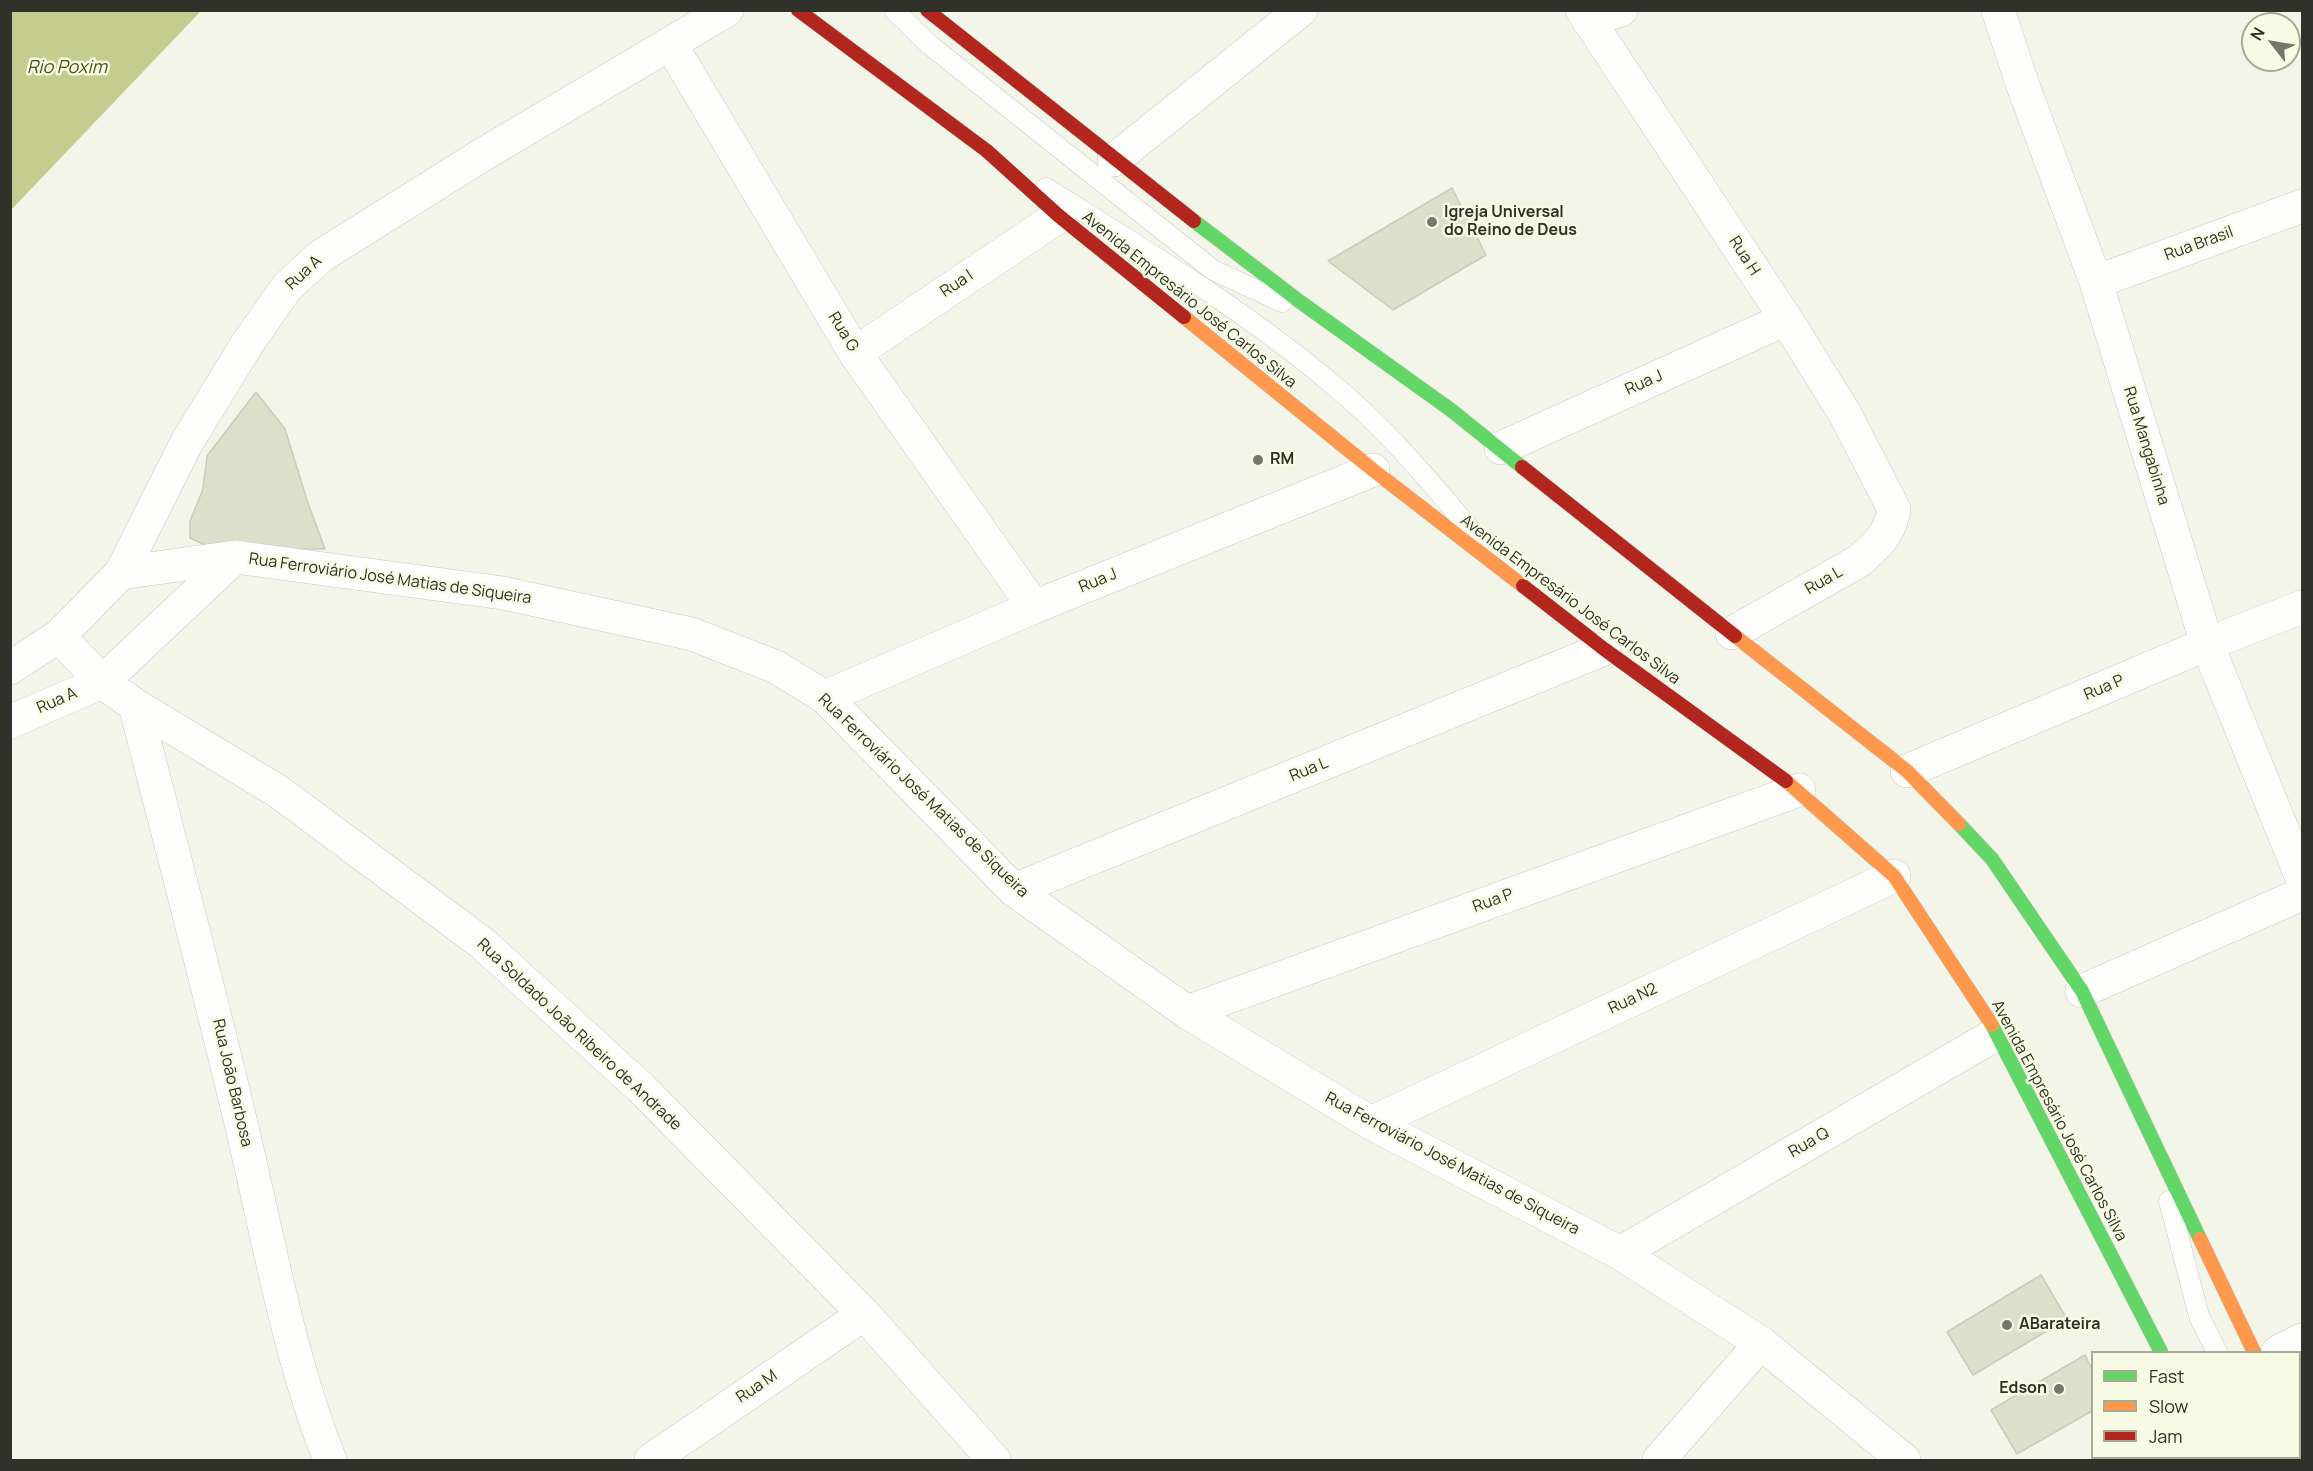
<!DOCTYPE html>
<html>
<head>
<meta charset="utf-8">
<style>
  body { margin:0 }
  #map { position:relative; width:2313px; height:1471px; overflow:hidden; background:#f4f5e9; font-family:Manrope,sans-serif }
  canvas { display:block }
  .frame { position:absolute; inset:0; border:12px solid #303128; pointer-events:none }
  .legend { position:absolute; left:2091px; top:1351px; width:210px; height:108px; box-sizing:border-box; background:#f7fbe3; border:2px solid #a7aa98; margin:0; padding:8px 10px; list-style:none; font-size:18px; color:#303128 }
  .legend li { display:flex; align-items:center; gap:12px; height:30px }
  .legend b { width:30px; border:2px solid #a7aa98 }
  .north { position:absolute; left:2241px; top:12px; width:60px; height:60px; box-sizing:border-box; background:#f7fbe3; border:2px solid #a7aa98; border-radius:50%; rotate:301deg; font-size:16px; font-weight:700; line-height:24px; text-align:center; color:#303128 }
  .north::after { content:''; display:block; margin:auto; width:21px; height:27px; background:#75766c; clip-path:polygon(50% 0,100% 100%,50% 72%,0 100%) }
</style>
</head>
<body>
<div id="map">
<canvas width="2313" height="1471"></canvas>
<div class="frame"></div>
<ul class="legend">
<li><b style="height:8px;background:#63d668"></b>Fast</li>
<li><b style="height:8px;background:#ff974d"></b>Slow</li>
<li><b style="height:8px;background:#b3261e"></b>Jam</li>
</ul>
<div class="north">N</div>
</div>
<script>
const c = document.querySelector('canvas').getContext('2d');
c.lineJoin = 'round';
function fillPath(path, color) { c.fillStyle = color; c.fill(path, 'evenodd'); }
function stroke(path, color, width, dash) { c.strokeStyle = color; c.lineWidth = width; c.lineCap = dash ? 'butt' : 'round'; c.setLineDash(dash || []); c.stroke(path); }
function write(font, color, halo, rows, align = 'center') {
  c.font = font + ' Manrope,sans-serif'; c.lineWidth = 5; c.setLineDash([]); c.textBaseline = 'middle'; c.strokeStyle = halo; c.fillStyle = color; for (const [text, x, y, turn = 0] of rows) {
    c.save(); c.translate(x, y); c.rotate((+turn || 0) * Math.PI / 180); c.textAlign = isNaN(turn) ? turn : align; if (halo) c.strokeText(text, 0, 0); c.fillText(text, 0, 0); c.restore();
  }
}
fillPath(new Path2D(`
  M 11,10 L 201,11 L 11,210 L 10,11 Z`), '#c5cc8f');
const building = new Path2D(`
  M 1452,188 L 1486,255 L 1393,310 L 1328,261 Z
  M 256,392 L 285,429 L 308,503 L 325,549 L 270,549 L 223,553 L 190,538 L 190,521 L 203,489 L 207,456 Z
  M 2041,1275 L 2067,1319 L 1973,1375 L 1947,1332 Z
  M 2085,1355 L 2092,1369 L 2092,1411 L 2017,1454 L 1991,1410 Z`);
fillPath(building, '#dcdfc9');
stroke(building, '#cacbc1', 1.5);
const lane = new Path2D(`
  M 894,10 L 931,46 L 1213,270 L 1282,302
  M 1046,188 C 1143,249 1243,309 1331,383 C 1386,428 1430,481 1475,535
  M 2169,1201 L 2199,1316 L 2217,1352
  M 2266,1458 L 2267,1460`);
const street = new Path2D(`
  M 1582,10 L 1786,319 L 1845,414 L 1894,509 C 1890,534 1878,544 1859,561 L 1732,633
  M 1998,10 L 2022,83 L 2096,282 L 2207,644 L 2302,878
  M 1588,20 L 1621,10
  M 671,45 L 855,353 L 1034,607
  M 1114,160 L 1301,10
  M 2096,282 L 2302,206
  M 855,353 L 1059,216
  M 1501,448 L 1786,319
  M 121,573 L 235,557 L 503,593 L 692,634 L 776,667 L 825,697 L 1014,890 L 1187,1012 L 1371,1123 L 1620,1253 L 1761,1343 L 1904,1460
  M 59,636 L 102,682 L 135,705 L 279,792 L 482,943 L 641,1088 L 864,1314 L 994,1460
  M 10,668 L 59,636 L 121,573 L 187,442 L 249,341 L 287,287 L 321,256 L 482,155 L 727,10
  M 825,697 L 1034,607 L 1373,470
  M 135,705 C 172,849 210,992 244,1136 C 269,1242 290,1360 330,1460
  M 10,722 L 102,682 L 235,557
  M 1907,771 L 2207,644 L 2302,607
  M 1014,890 L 1604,649
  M 2082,991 L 2302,894
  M 1187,1012 L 1799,790
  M 1371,1123 L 1894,876
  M 1620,1253 L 1998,1033
  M 2278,1352 L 2302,1340
  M 651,1460 L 864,1314
  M 1659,1460 L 1761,1343
  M 2108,1460 L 2113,1458`);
const fast = new Path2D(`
  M 1194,221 L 1299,301 L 1451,410 L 1522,467
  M 1959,824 L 1992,859 L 2082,991 L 2200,1239
  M 1992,1025 L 2161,1352
  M 2300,1442 L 2302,1447`);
const slow = new Path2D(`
  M 1184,317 L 1373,470 L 1523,586
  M 1735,636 L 1907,771 L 1959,824
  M 1786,781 L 1894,876 L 1992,1025
  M 2200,1239 L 2254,1352`);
const jam = new Path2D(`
  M 798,10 L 987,151 L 1059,216 L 1184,317
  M 927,10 L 1194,221
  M 1522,467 L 1735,636
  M 1523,586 L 1604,649 L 1786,781
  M 2214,1458 L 2216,1460`);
stroke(lane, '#c9cbc1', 21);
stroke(street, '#c9cbc1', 34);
stroke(fast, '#c9cbc1', 15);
stroke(slow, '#c9cbc1', 15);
stroke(jam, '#c9cbc1', 15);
stroke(lane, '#fdfefc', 20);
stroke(street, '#fdfefc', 33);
stroke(fast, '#63d668', 14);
stroke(slow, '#ff974d', 14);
stroke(jam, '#b3261e', 14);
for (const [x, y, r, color] of [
  [1432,222,6,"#75766c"],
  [1258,460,6,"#75766c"],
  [2007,1325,6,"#75766c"],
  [2059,1389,6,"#75766c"]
]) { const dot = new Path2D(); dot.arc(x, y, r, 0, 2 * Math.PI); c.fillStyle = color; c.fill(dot); stroke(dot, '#f7fbe3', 2); }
write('bold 16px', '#303128', '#f7fbe3', [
  ["Igreja Universal",1444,213],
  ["do Reino de Deus",1444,231],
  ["RM",1270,460],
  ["ABarateira",2019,1325],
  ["Edson",2047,1389,"right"]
], 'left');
write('16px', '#303128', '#f7fbe3', [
  ["Rua Brasil",2199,244,-20],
  ["Rua H",1744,256,57],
  ["Rua A",304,273,-43],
  ["Rua I",957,284,-34],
  ["Avenida Empresário José Carlos Silva",1189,300,39],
  ["Rua G",843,332,59],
  ["Rua J",1644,383,-24],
  ["Rua Mangabinha",2146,446,73],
  ["Rua Ferroviário José Matias de Siqueira",390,579,8],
  ["Rua J",1098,581,-22],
  ["Rua L",1824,581,-30],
  ["Avenida Empresário José Carlos Silva",1570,600,37],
  ["Rua P",2104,688,-23],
  ["Rua A",57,701,-24],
  ["Rua L",1309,770,-22],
  ["Rua Ferroviário José Matias de Siqueira",923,796,44],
  ["Rua P",1493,901,-20],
  ["Rua N2",1633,999,-25],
  ["Rua Soldado João Ribeiro de Andrade",579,1035,43],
  ["Rua João Barbosa",232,1083,77],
  ["Avenida Empresário José Carlos Silva",2059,1121,62],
  ["Rua Q",1809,1143,-30],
  ["Rua Ferroviário José Matias de Siqueira",1452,1164,28],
  ["Rua M",757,1387,-34]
]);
write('italic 18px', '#4d5216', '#f7fbe3', [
  ["Rio Poxim",67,68]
]);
</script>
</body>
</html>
